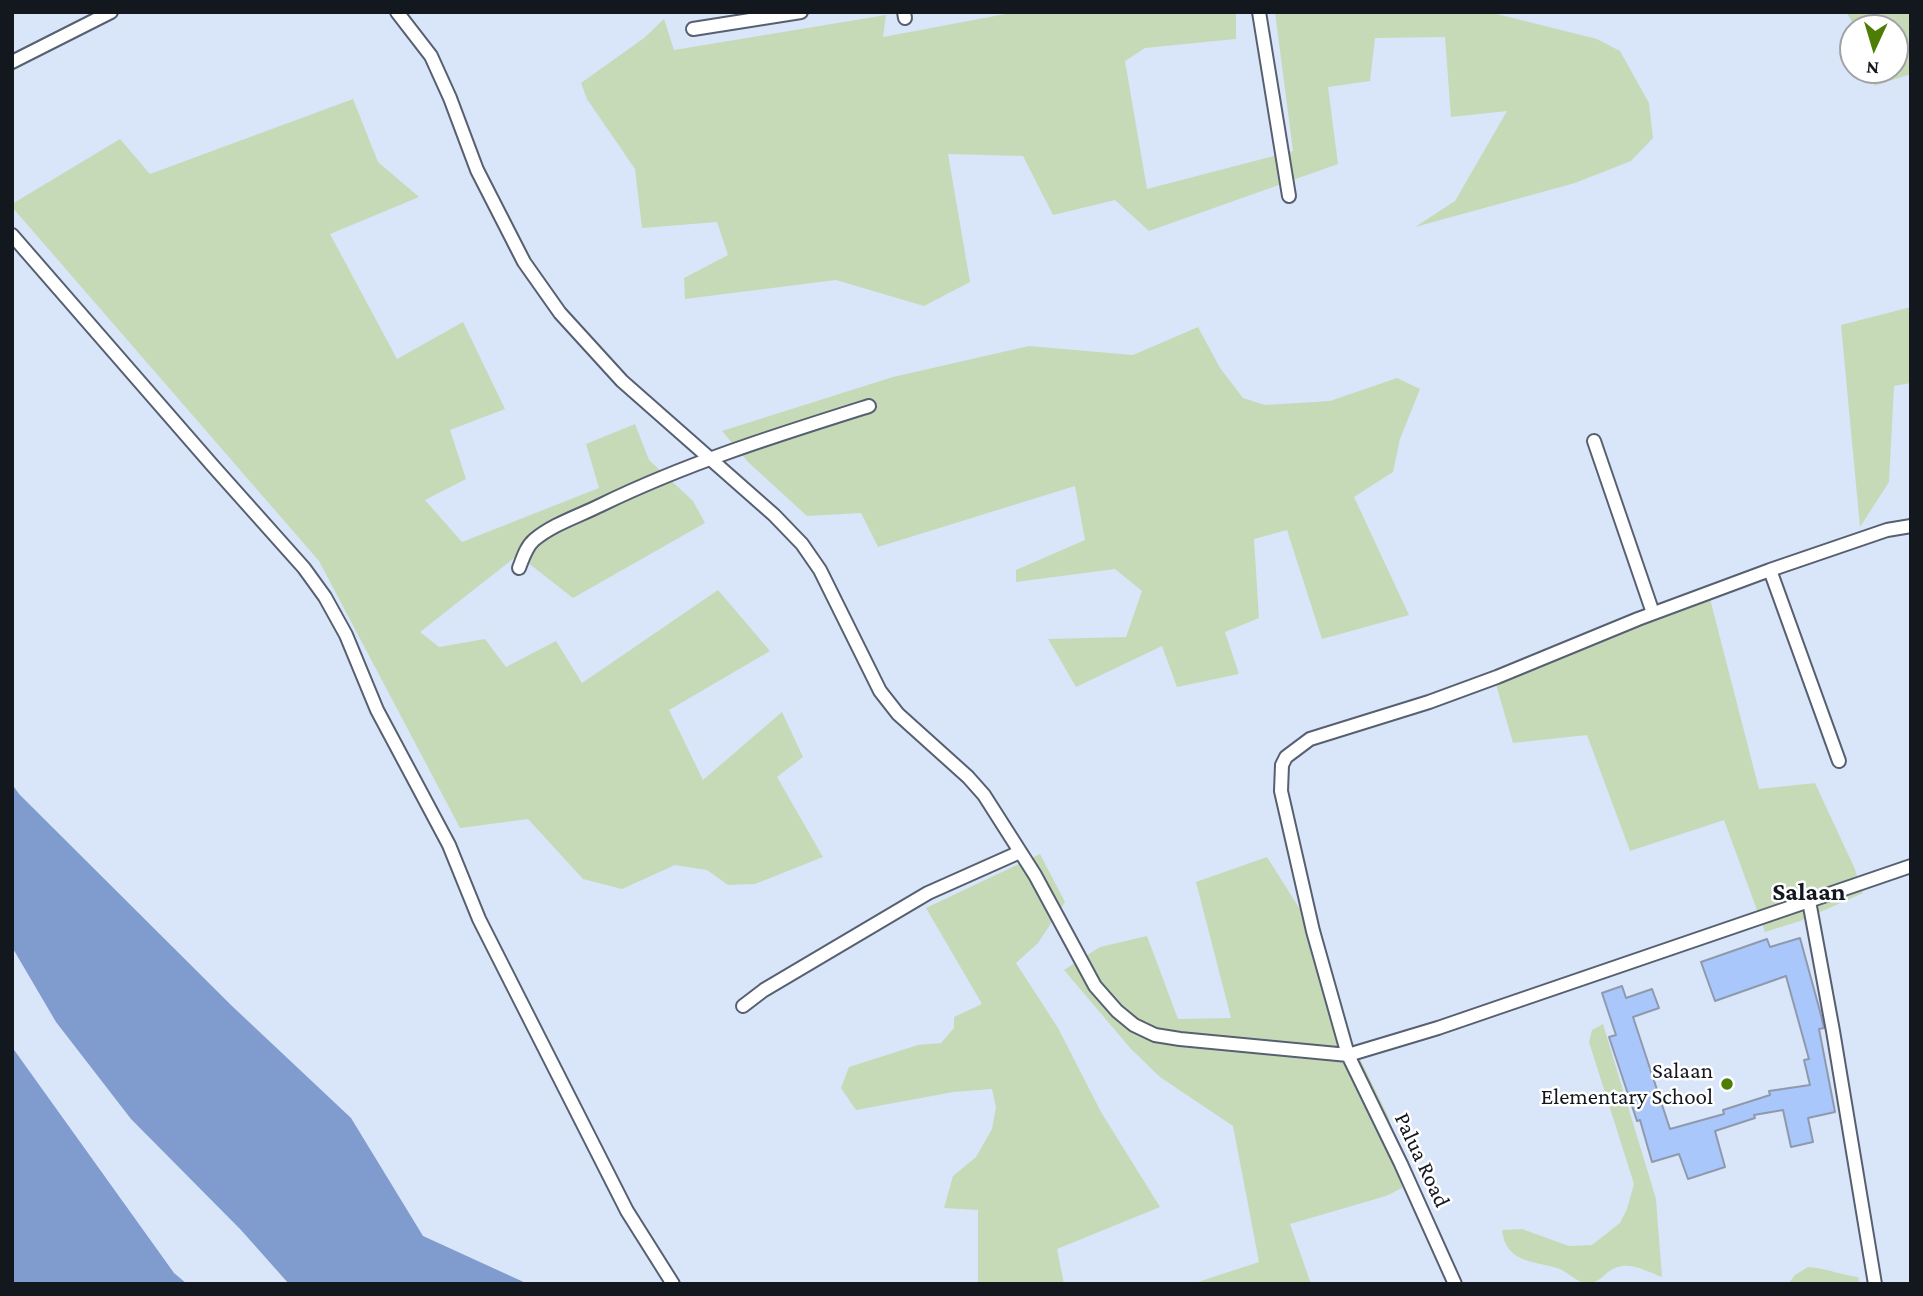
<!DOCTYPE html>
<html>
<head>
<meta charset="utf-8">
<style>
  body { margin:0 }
  #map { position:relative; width:1923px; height:1296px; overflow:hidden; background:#d9e5f9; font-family:"Crimson Pro",serif }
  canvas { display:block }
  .frame { position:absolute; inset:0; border:14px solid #13171e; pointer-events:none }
  .north { position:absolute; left:1839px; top:14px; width:70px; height:70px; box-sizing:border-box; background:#fff; border:2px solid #a1a2a5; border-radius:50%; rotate:184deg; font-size:19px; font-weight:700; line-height:28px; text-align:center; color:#13171e }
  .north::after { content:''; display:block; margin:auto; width:24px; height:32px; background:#4e7d05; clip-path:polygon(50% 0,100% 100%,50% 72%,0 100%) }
</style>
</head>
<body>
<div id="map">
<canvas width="1923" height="1296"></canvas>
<div class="frame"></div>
<div class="north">N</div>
</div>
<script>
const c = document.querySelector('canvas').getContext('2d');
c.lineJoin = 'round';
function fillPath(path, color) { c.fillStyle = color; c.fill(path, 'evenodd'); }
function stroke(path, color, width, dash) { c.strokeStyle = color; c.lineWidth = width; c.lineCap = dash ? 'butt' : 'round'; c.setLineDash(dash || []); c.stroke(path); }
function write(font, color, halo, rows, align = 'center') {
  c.font = font + ' "Crimson Pro",serif'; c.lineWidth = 5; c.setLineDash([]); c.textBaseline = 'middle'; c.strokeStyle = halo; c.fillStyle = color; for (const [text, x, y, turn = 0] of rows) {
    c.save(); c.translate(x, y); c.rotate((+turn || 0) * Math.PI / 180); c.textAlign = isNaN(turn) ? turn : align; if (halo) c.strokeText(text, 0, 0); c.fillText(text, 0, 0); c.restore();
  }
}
fillPath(new Path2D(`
  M 1016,12 L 1236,12 L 1236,39 L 1145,48 L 1125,61 L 1147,189 L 1293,151 L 1275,12 L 1489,12 L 1597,39 L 1620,51 L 1649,103 L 1653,138 L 1631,161 L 1575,183 L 1415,227 L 1455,201 L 1507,111 L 1451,117 L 1445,37 L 1375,38 L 1370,81 L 1328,87 L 1338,164 L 1149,231 L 1115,200 L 1053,215 L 1023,156 L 948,154 L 970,282 L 924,306 L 836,280 L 685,299 L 684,278 L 728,255 L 717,222 L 642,228 L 635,169 L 587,99 L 581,83 L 644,38 L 664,19 L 674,50 L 886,15 L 883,37 Z
  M 1846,12 L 1911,12 L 1911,74 L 1874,86 L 1876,70 L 1895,70 L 1895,28 L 1856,28 Z
  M 353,99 L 378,162 L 419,197 L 330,234 L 397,359 L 463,322 L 505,409 L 450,430 L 466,479 L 425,500 L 462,542 L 599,488 L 586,444 L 635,424 L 649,460 L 693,501 L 705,523 L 573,598 L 518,555 L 420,632 L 439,647 L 485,639 L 506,667 L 556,641 L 582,683 L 718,590 L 770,651 L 669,710 L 703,780 L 782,712 L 803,757 L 777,777 L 823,857 L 755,884 L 728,885 L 707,870 L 675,865 L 622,889 L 583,879 L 528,819 L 460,828 L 319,561 L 12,207 L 12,204 L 120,139 L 150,174 Z
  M 1911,307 L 1911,383 L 1894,386 L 1889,482 L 1860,527 L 1841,325 Z
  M 1198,327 L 1220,368 L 1243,398 L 1265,405 L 1330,401 L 1397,378 L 1420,389 L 1400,439 L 1393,472 L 1354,497 L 1409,615 L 1322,639 L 1287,530 L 1254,539 L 1259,618 L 1225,632 L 1239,674 L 1177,687 L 1162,646 L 1076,687 L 1048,639 L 1126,637 L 1142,591 L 1115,569 L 1016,582 L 1016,570 L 1085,540 L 1075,486 L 878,547 L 861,513 L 807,516 L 748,462 L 722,431 L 893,377 L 1029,346 L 1133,355 Z
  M 1708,591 L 1759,789 L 1815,783 L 1854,867 L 1863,893 L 1800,921 L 1765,932 L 1724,820 L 1630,851 L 1587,735 L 1513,743 L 1493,674 Z
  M 1040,854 L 1065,902 L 1038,943 L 1016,963 L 1058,1028 L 1101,1112 L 1160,1207 L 1057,1249 L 1064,1284 L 978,1284 L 978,1210 L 944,1208 L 953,1176 L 976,1157 L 992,1129 L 996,1107 L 992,1089 L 953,1092 L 856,1110 L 841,1088 L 849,1067 L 918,1045 L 941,1043 L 954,1028 L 954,1017 L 982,1004 L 926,908 Z
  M 1267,857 L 1327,952 L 1346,1030 L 1389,1118 L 1402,1188 L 1386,1196 L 1290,1224 L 1311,1284 L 1192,1284 L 1259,1262 L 1233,1126 L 1160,1077 L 1131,1049 L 1064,970 L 1100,947 L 1147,936 L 1178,1019 L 1231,1018 L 1196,882 Z
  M 1603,1024 L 1656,1199 L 1662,1277 C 1643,1270 1625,1258 1607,1273 C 1603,1277 1595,1283 1588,1284 C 1580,1284 1568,1273 1560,1269 C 1537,1261 1505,1264 1502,1230 L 1522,1229 L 1569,1246 L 1592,1245 L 1620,1223 L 1627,1209 L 1634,1184 L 1589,1042 L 1592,1030 Z
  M 1808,1267 C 1826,1268 1841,1275 1858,1277 L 1860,1284 L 1788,1284 L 1795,1275 Z`), '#c7dab7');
fillPath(new Path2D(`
  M 12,784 L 19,794 L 232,1006 L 351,1118 L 423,1236 L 528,1284 L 289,1284 L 241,1230 L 131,1119 L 56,1022 L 12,947 Z
  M 12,1047 L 174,1273 L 187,1284 L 12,1284 Z`), '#809bce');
const building = new Path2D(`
  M 1800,938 L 1821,1015 L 1824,1028 L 1819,1029 L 1835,1112 L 1808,1118 L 1813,1142 L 1791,1147 L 1783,1110 L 1754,1115 L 1755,1118 L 1715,1131 L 1725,1167 L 1688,1179 L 1679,1154 L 1652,1162 L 1640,1120 L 1637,1121 L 1609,1037 L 1616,1035 L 1602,993 L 1622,986 L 1626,998 L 1652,989 L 1659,1008 L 1633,1017 L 1670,1129 L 1724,1114 L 1723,1110 L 1770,1095 L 1769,1091 L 1810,1085 L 1804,1060 L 1809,1059 L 1786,976 L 1715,1001 L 1701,962 L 1767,939 L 1770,947 Z`);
fillPath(building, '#aac7fb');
stroke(building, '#8e99ac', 2);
const street = new Path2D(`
  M 397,12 L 431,56 L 450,98 L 477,170 L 524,262 L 560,313 L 622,381 L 774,515 L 802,544 L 820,570 L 880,691 L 898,714 L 968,777 L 984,795 L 1035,875 L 1095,986 L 1117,1011 L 1134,1025 L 1155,1035 L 1180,1039 L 1348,1055 L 1438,1028 L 1911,866
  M 904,12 L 905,18
  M 1259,12 L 1289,196
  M 693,29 L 801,12
  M 12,62 L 111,12
  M 12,235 L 213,466 L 304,568 L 325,597 L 346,635 L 377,710 L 449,845 L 479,919 L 521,1002 L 627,1211 L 673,1284
  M 1594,441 L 1653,613
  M 519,568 C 523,558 526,547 534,540 C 553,524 579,516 601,505 C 687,463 777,435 869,406
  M 1770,570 L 1839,761
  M 1809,901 L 1833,1031 L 1875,1284
  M 743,1006 L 764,990 L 928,893 L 1020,852
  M 1455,1284 L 1401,1164 L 1348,1055 L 1313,931 L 1281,791 L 1282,765 L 1286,757 L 1310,739 L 1429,702 L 1497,677 L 1638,619 L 1770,570 L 1887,530 L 1911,526`);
stroke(street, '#566071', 16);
stroke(street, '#fff', 12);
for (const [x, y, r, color] of [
  [1727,1084,7,"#4e7d05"]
]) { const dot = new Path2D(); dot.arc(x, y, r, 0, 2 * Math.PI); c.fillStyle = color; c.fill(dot); stroke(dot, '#fff', 2.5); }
write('23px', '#13171e', '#fff', [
  ["Salaan",1713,1071],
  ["Elementary School",1713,1097]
], 'right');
write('23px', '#13171e', '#fff', [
  ["Palua Road",1422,1160,65]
]);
write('bold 26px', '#13171e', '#fff', [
  ["Salaan",1809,892]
]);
</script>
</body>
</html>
